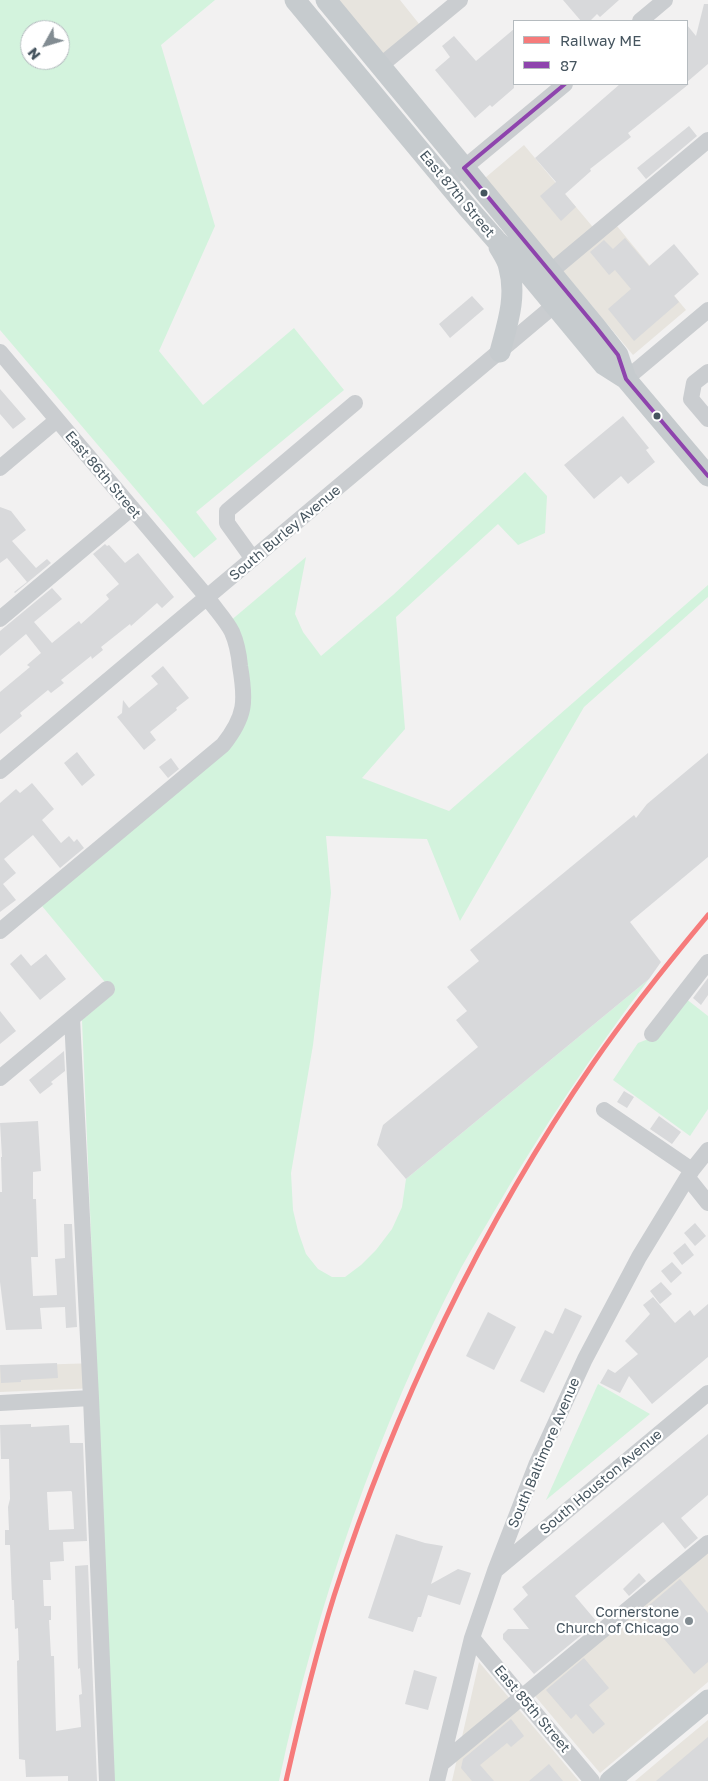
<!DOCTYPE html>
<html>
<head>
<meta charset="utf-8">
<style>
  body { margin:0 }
  #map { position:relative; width:708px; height:1781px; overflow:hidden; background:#f2f1f1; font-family:"Golos Text",sans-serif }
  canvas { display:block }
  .legend { position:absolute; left:513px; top:20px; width:175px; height:65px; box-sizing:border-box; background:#fff; border:1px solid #b5bbbf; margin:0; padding:6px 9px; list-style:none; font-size:15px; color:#46555f }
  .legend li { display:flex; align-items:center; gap:10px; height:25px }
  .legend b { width:25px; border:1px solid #b5bbbf }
  .north { position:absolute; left:20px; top:20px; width:50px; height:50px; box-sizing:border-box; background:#fff; border:1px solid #b5bbbf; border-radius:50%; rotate:231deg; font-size:14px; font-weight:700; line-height:20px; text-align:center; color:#46555f }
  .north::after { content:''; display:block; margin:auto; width:18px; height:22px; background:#828c92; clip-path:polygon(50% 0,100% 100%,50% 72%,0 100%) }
</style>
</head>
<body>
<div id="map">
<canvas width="708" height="1781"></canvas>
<ul class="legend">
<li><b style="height:6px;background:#f67b7b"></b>Railway ME</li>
<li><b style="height:6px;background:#8e44ad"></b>87</li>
</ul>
<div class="north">N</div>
</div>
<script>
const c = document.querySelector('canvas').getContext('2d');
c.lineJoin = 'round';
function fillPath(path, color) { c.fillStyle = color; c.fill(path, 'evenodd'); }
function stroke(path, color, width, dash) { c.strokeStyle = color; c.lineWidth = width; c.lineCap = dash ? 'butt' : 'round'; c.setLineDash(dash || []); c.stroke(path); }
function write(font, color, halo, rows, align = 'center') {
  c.font = font + ' "Golos Text",sans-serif'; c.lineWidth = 4.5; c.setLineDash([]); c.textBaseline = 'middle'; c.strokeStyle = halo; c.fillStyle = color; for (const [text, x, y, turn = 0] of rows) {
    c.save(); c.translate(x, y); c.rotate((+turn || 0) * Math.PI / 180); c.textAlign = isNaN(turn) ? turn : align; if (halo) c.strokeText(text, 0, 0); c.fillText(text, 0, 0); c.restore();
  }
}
fillPath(new Path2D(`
  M 334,0 L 400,0 L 424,30 L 386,61 Z
  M 524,145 L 597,232 L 612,220 L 686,310 L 633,355 L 485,178 Z
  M 97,1363 L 98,1388 L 0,1392 L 0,1366 Z
  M 708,1543 L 708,1682 L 600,1773 L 530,1690 Z
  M 479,1662 L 579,1781 L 452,1781 Z
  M 708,1720 L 708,1781 L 635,1781 L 667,1754 Z`), '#e7e4de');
fillPath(new Path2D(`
  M 0,0 L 215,0 L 161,45 L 215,226 L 159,351 L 203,405 L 294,328 L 344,390 L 196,512 L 217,539 L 194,558 L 0,330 ZM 30,30 L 60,30 L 60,60 L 30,60 Z
  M 525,472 L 547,496 L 545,533 L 518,545 L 498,524 L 396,617 L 405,729 L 362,778 L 449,811 L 708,585 L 708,597 L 584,707 L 460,921 L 427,839 L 326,836 L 331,893 L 313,1045 L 291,1173 L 293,1210 L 298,1231 L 306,1254 L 318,1269 L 332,1277 L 345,1277 L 361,1265 L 376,1250 L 392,1229 L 402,1207 L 406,1179 L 649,979 C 593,1053 542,1129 495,1210 C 484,1229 472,1248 461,1268 C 377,1429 317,1603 279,1781 L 114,1781 L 82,1020 L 114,993 L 42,906 L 243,725 L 229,622 L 306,557 L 295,614 L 303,632 L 321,656 L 393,595 Z
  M 685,998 L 708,1016 L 708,1109 L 690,1136 L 613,1080 L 638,1043 L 656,1036 Z
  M 598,1384 L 650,1414 L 546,1500 Z`), '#d3f3dd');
fillPath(new Path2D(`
  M 563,0 L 619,0 L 600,17 L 597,14 L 591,20 L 587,21 L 581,21 Z
  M 704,4 L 708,4 L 708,64 L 687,82 L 687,25 L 696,36 Z
  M 514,29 L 514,88 L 492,107 L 490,105 L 475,118 L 435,70 L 450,57 L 442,46 L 454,36 L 476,61 Z
  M 620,84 L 689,84 L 628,133 L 631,137 L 590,169 L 591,171 L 565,194 L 576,207 L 561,221 L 540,196 L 556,182 L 535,158 Z
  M 689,126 L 697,136 L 646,179 L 637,168 Z
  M 625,238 L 649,266 L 674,244 L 699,274 L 674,296 L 679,302 L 634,341 L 608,309 L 631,289 L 615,270 L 609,275 L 590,252 L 604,240 L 613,249 Z
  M 472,296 L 484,309 L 450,338 L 439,324 Z
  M 0,389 L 26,419 L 13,429 L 0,414 Z
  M 623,416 L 649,448 L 646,450 L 655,462 L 628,484 L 621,476 L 594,499 L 564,465 Z
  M 0,507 L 11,511 L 26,530 L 12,541 L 36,568 L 47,559 L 51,563 L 15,593 L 14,592 L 27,582 L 7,558 L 0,563 Z
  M 105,544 L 107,546 L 109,545 L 125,563 L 138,553 L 174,597 L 162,608 L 157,603 L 131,626 L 130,624 L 101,647 L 103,650 L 92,659 L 91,656 L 61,680 L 64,683 L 51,693 L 48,690 L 20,713 L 22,716 L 0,734 L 0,692 L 30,667 L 27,665 L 41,653 L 26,634 L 0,656 L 0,631 L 52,588 L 62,599 L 34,622 L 52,643 L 79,621 L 81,624 L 109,599 L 106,595 L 119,584 L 93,554 Z
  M 163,666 L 189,698 L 176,708 L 177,710 L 150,732 L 156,740 L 144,750 L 117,717 L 122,713 L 123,700 L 129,708 L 158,684 L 151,676 Z
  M 77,752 L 95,775 L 82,786 L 64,763 Z
  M 708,753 L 708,857 L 630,922 L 661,962 L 649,979 L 406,1179 L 377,1145 L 383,1125 L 478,1047 L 456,1020 L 467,1011 L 447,987 L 479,961 L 470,950 L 634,815 L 636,818 L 647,804 Z
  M 171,758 L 179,769 L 168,778 L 159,767 Z
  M 32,783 L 54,809 L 42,820 L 61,843 L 69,836 L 74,842 L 77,839 L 84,848 L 60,868 L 33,835 L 4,859 L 16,873 L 3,884 L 16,900 L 0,912 L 0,803 L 16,789 L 20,793 Z
  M 21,954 L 31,966 L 46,954 L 66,979 L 40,1000 L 10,964 Z
  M 708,978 L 708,995 L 701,1005 L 693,998 Z
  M 0,1011 L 16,1031 L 0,1044 Z
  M 64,1051 L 65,1071 L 51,1082 L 53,1084 L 40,1094 L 29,1080 Z
  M 624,1091 L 634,1097 L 627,1108 L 617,1102 Z
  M 659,1116 L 681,1132 L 672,1144 L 650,1129 Z
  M 38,1121 L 41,1171 L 33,1172 L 33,1199 L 36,1199 L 38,1257 L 31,1257 L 33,1296 L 57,1295 L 55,1259 L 65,1258 L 64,1224 L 72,1224 L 77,1327 L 66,1328 L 65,1307 L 40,1308 L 42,1329 L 6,1330 L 0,1282 L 0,1192 L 2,1192 L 1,1157 L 2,1157 L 0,1123 Z
  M 695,1223 L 706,1236 L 695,1246 L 684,1233 Z
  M 685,1243 L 694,1255 L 682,1265 L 673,1253 Z
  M 672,1262 L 682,1273 L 671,1283 L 661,1271 Z
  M 661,1282 L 672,1294 L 660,1304 L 650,1291 Z
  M 653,1297 L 675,1323 L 690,1310 L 694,1316 L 708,1304 L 708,1357 L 652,1404 L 629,1376 L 620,1393 L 600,1383 L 608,1369 L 615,1373 L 638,1354 L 625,1341 L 650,1314 L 643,1305 Z
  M 565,1308 L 582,1316 L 544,1393 L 520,1381 L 545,1330 L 553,1334 Z
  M 488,1312 L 516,1327 L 494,1370 L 466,1356 Z
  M 57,1363 L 58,1378 L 21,1380 L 21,1382 L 1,1383 L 0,1365 Z
  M 31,1424 L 31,1427 L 69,1425 L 70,1443 L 83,1443 L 87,1541 L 63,1542 L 64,1561 L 50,1562 L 51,1580 L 43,1580 L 44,1606 L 51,1606 L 51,1620 L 49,1620 L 51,1656 L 54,1656 L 56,1731 L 81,1727 L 79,1695 L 82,1694 L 80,1668 L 78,1669 L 75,1566 L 88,1565 L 97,1781 L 68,1781 L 68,1776 L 26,1777 L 25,1760 L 19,1759 L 17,1661 L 19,1660 L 18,1628 L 15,1629 L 14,1600 L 12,1600 L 10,1545 L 5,1545 L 5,1530 L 9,1530 L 8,1507 L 10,1499 L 9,1459 L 1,1459 L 0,1425 ZM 71,1491 L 72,1492 L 74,1529 L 49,1530 L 47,1492 Z
  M 708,1434 L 708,1495 L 681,1518 L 698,1538 L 685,1549 L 663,1522 L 613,1564 L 575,1596 L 597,1622 L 534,1674 L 503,1639 L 503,1634 L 508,1629 L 529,1629 L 513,1609 L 528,1595 L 522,1587 Z
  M 396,1534 L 425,1543 L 443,1546 L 431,1584 L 458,1569 L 471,1573 L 460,1605 L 428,1595 L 421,1617 L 418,1617 L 413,1632 L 368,1618 Z
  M 639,1573 L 646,1581 L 629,1596 L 623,1589 Z
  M 680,1579 L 708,1613 L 708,1662 L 694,1674 L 641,1612 Z
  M 584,1658 L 609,1688 L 589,1705 L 605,1724 L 593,1734 L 576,1714 L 571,1719 L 546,1690 Z
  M 414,1670 L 437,1677 L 428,1710 L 405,1704 Z
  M 511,1719 L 524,1736 L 511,1747 L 507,1743 L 480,1765 L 494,1781 L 472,1781 L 461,1768 L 463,1759 Z
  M 708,1737 L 708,1781 L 656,1781 Z
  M 549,1764 L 563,1781 L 529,1781 Z`), '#d8d9db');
stroke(new Path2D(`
  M 640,21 L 665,0
  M 380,66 L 460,0
  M 447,182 L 565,84
  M 543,278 L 708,140
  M 0,352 L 207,597 C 215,609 226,620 232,632 C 236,641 239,655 240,666 C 246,701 246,716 223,745 L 0,931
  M 708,372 L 694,383 L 691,399 L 708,419
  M 626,379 L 708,310
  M 0,468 L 57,420
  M 253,559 L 227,523 L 227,511 L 355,403
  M 0,619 L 132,508
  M 0,771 L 563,298
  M 72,1018 L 91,1398 L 107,1781
  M 652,1034 L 708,962
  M 0,1078 L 107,989
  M 604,1110 L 692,1170
  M 688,1178 L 708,1203
  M 0,1403 L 91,1398
  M 497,1569 L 708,1393
  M 472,1638 L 592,1781
  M 441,1764 L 708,1543
  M 437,1781 L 472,1638 L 495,1571 L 537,1463 L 585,1359 L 639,1257 L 692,1170 L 708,1150`), '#cacdd0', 16);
stroke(new Path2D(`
  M 295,0 L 467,207 L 496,240 L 517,260 L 604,365 L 626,379
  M 326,0 L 596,327 L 618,355 L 626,379 L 708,476
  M 499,247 C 503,254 508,261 509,268 C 517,297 507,325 500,352
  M 610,1781 L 708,1700`), '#c6cbce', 21);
stroke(new Path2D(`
  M 565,84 L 464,168 L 596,327 L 618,355 L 626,379 L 708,476`), '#8e44ad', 4);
stroke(new Path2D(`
  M 286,1781 C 300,1719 315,1657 334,1596 C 394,1409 482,1224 594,1062 C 629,1011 668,963 708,915`), '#f67b7b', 5);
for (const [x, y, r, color] of [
  [484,193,4.5,"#46555f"],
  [657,416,4.5,"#46555f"],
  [689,1621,5,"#828c92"]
]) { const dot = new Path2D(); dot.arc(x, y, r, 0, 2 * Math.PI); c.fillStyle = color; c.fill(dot); stroke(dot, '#fff', 2); }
write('14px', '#46555f', '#fff', [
  ["East 87th Street",457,194,50],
  ["East 86th Street",103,475,50],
  ["South Burley Avenue",285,533,-40],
  ["South Baltimore Avenue",544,1453,-67],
  ["South Houston Avenue",601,1482,-40],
  ["East 85th Street",532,1709,50]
]);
write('14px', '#46555f', '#fff', [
  ["Cornerstone",679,1613],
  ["Church of Chicago",679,1629]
], 'right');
</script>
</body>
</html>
